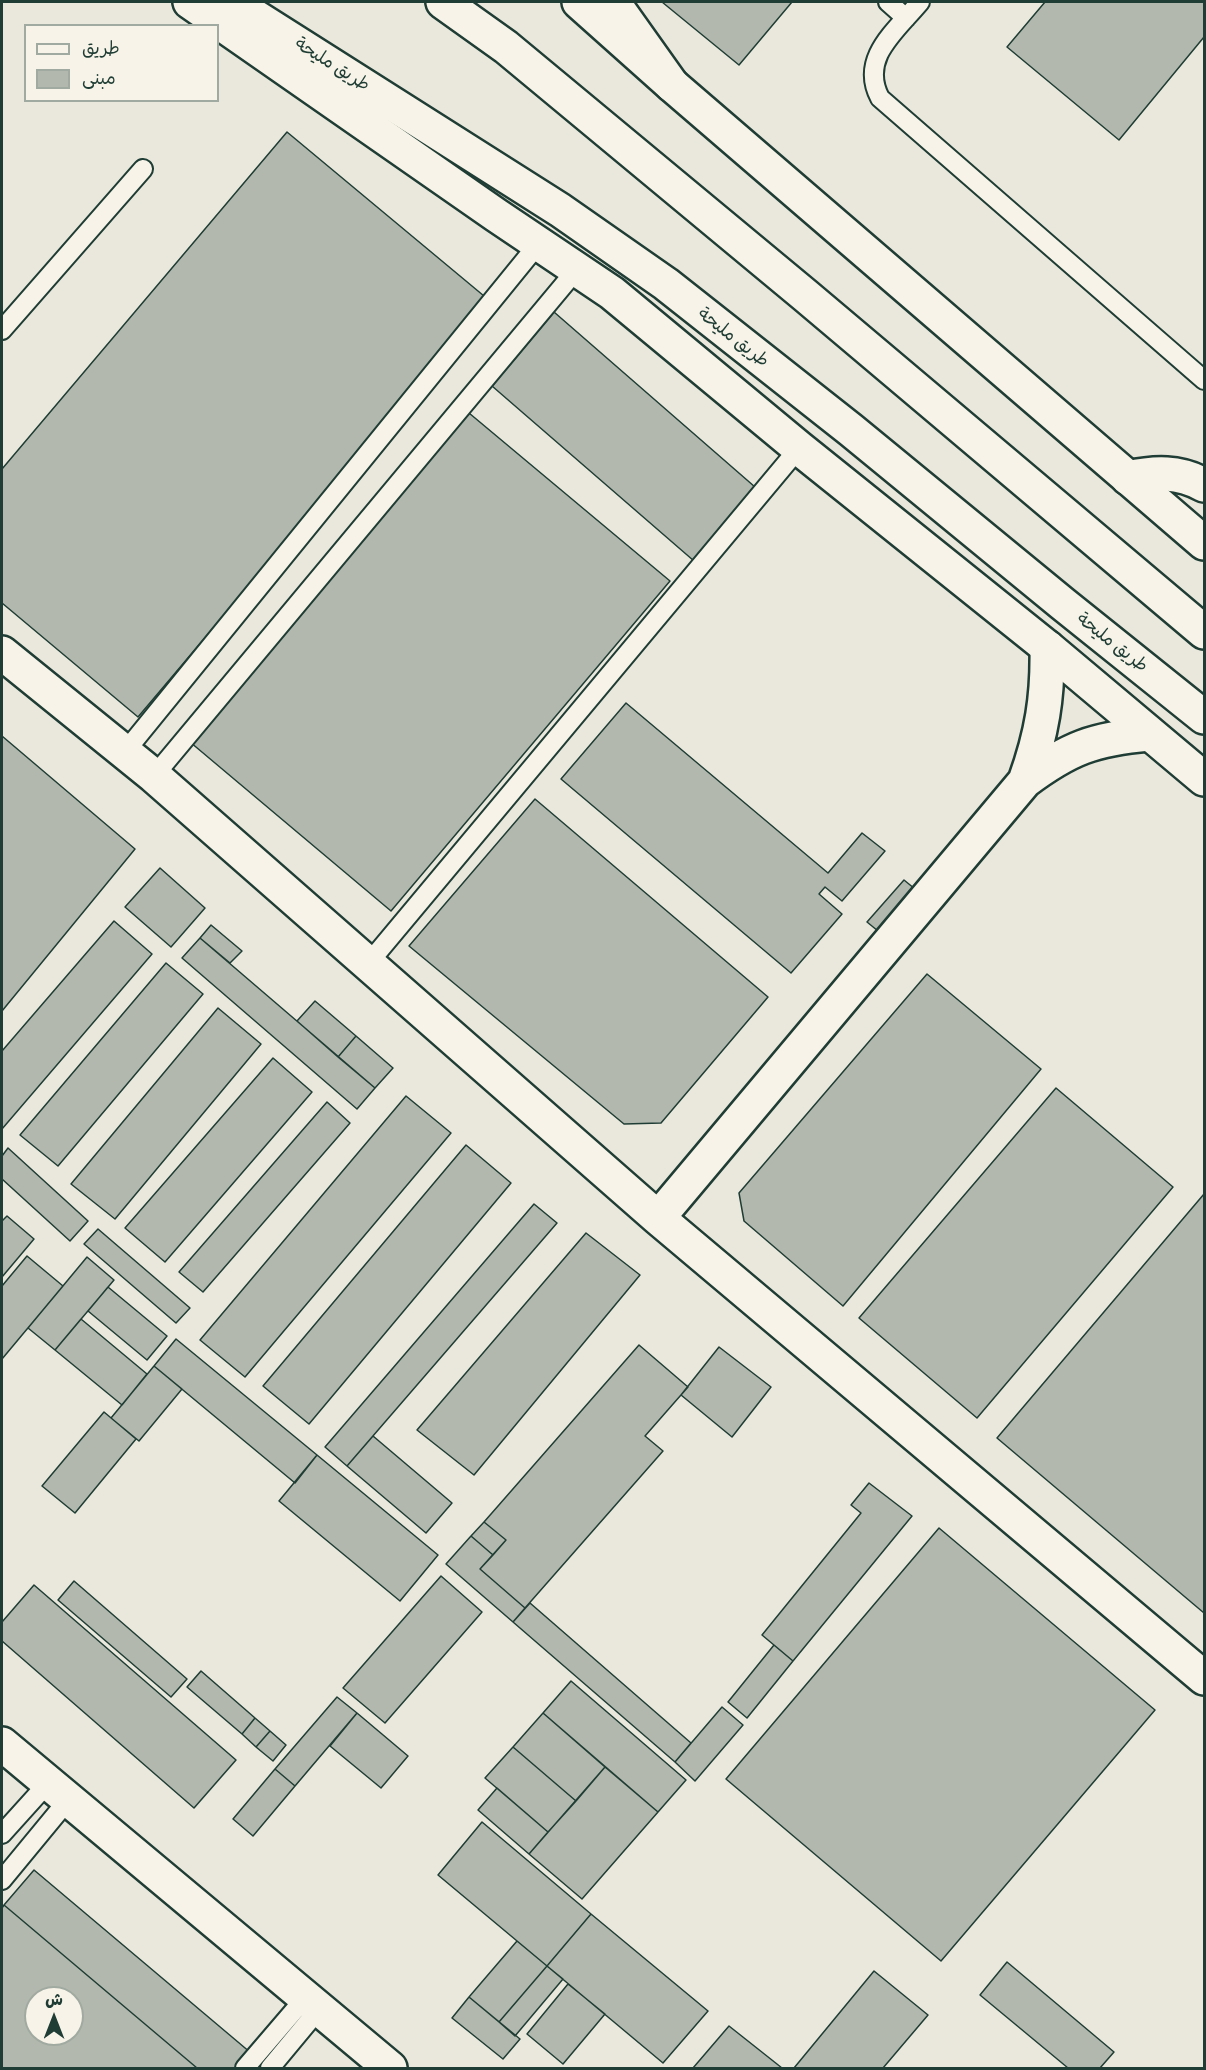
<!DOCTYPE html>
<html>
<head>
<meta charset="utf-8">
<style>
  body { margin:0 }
  #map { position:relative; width:1206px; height:2070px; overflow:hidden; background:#eae8dd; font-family:Pangolin,"Playpen Sans Arabic",sans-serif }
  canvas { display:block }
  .frame { position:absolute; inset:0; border:3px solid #1f3d34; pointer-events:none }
  .legend { position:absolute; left:24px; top:24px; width:195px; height:78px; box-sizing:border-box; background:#f7f3e8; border:2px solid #a1aaa0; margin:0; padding:8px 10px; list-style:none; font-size:18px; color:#1f3d34 }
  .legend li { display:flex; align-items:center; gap:12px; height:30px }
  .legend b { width:30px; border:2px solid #a1aaa0 }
  .north { position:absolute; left:24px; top:1986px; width:60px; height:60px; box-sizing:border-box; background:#f7f3e8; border:2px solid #a1aaa0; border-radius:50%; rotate:0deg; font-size:16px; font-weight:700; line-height:24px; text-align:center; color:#1f3d34 }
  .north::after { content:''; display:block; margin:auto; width:21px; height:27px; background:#1f3d34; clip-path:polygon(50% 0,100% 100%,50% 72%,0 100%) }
</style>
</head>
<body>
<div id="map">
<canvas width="1206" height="2070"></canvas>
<div class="frame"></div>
<ul class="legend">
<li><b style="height:8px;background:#f7f3e8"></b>طريق</li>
<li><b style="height:16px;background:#b2b8ae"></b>مبنى</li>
</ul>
<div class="north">ش</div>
</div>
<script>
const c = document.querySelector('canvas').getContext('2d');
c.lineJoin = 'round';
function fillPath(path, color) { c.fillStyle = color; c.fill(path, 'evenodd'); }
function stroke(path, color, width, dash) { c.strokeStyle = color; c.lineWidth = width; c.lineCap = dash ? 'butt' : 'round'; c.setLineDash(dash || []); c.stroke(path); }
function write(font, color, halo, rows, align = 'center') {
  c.font = font + ' Pangolin,"Playpen Sans Arabic",sans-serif'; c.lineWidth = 5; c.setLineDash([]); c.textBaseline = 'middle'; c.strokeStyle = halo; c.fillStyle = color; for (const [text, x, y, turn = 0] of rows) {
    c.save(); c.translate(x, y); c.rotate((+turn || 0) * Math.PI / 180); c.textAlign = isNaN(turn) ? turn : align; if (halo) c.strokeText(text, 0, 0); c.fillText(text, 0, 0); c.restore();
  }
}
const building = new Path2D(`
  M 662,2 L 792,2 L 739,65 Z
  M 1045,2 L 1204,2 L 1204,37 L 1119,140 L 1007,47 Z
  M 287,132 L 490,301 L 138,717 L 2,603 L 2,469 Z
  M 554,312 L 755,487 L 694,561 L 492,386 Z
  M 469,413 L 670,581 L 391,911 L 190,742 Z
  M 626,703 L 828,873 L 862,833 L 885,851 L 842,901 L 825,887 L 819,894 L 842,914 L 791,973 L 561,779 Z
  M 2,736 L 135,849 L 2,1011 Z
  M 535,799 L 768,997 L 661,1123 L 624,1124 L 409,946 Z
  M 160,868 L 205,908 L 171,947 L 125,907 Z
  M 904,880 L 915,889 L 878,931 L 867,922 Z
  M 114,921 L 152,954 L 2,1129 L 2,1051 Z
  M 211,925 L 242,951 L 230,963 L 200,938 Z
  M 200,938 L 375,1088 L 357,1109 L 182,958 Z
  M 166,963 L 203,994 L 58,1166 L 20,1135 Z
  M 927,974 L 1041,1069 L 843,1306 L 744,1221 L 739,1193 Z
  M 315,1001 L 356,1036 L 338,1057 L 297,1021 Z
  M 218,1008 L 261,1044 L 115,1219 L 71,1184 Z
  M 356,1036 L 393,1068 L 375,1088 L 338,1057 Z
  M 273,1058 L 312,1092 L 165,1262 L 125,1228 Z
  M 1056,1088 L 1173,1187 L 977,1418 L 859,1318 Z
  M 406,1096 L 451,1133 L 245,1377 L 200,1340 Z
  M 327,1102 L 350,1123 L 203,1292 L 179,1272 Z
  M 466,1145 L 511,1183 L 309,1424 L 263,1386 Z
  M 8,1148 L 88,1221 L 70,1241 L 2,1179 L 2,1156 Z
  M 1204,1194 L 1204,1613 L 997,1438 Z
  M 534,1204 L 557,1223 L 347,1466 L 325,1447 Z
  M 7,1216 L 34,1239 L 2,1277 L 2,1221 Z
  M 98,1229 L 190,1308 L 176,1323 L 84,1244 Z
  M 586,1233 L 640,1275 L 474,1475 L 417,1430 Z
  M 27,1256 L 63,1286 L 2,1359 L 2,1286 Z
  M 87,1257 L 114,1280 L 55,1350 L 28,1328 Z
  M 108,1287 L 167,1336 L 147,1360 L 88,1311 Z
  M 81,1319 L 147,1374 L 122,1405 L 55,1350 Z
  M 176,1339 L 317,1455 L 295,1483 L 154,1366 Z
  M 639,1345 L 688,1387 L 645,1436 L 663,1451 L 525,1608 L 480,1569 L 506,1540 L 484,1522 Z
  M 719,1347 L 771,1387 L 732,1437 L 681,1395 Z
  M 154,1366 L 182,1389 L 139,1441 L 111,1418 Z
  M 104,1412 L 136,1439 L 75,1513 L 42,1486 Z
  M 373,1436 L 452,1503 L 426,1533 L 347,1466 Z
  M 317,1455 L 438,1555 L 400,1601 L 279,1501 Z
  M 869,1483 L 912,1516 L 793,1661 L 762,1635 L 861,1513 L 851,1505 Z
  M 484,1522 L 506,1540 L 493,1555 L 471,1536 Z
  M 939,1528 L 1155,1710 L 941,1961 L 726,1779 Z
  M 471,1536 L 493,1555 L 480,1569 L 525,1608 L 513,1622 L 446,1564 Z
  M 441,1576 L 482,1612 L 385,1723 L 343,1688 Z
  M 74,1581 L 187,1679 L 171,1697 L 58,1600 Z
  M 34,1585 L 236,1760 L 194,1808 L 2,1641 L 2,1622 Z
  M 530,1603 L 691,1743 L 675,1762 L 513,1622 Z
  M 774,1645 L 793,1661 L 747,1718 L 728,1702 Z
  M 201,1671 L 255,1718 L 242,1734 L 187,1687 Z
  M 571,1681 L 686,1780 L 658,1812 L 543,1713 Z
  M 337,1697 L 357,1713 L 295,1786 L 275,1769 Z
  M 722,1707 L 743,1725 L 695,1781 L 675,1762 Z
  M 357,1713 L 408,1756 L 381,1788 L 330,1746 Z
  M 543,1713 L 605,1767 L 576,1801 L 513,1747 Z
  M 255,1718 L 270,1731 L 256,1747 L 242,1734 Z
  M 270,1731 L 286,1745 L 273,1761 L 256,1747 Z
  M 513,1747 L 576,1801 L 548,1832 L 485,1778 Z
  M 605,1767 L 658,1812 L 582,1899 L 529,1854 Z
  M 275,1769 L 295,1786 L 253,1836 L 233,1819 Z
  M 497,1788 L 548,1832 L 529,1854 L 478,1810 Z
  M 482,1822 L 591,1914 L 547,1966 L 438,1875 Z
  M 34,1870 L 251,2053 L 238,2068 L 197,2068 L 4,1905 Z
  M 4,1905 L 197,2068 L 2,2068 L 2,1908 ZM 36,1998 L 72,1998 L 72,2034 L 36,2034 Z
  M 591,1914 L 708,2011 L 663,2063 L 547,1966 Z
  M 517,1941 L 547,1966 L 499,2022 L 469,1997 Z
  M 1007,1962 L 1114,2052 L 1100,2068 L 1068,2068 L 980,1995 Z
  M 547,1966 L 563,1979 L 515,2036 L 499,2022 Z
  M 874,1971 L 928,2015 L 883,2068 L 794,2068 Z
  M 568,1984 L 605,2014 L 563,2064 L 527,2034 Z
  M 469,1997 L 520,2039 L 503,2059 L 452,2018 Z
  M 729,2026 L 782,2068 L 693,2068 Z`);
fillPath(building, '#b2b8ae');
stroke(building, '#1f3d34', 1.5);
const lane = new Path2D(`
  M 888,2 L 906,18
  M 920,2 C 896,31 859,58 880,98 L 1204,380
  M 2,330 L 143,169
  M 124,753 L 539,243
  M 154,776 L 577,269
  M 367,965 L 799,448
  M 2,1834 L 48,1783
  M 2,1880 L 68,1800
  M 245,2068 L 305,1998
  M 270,2068 L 319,2009`);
const street = new Path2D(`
  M 2,653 L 154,776 L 658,1218 L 1204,1678
  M 1025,781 C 1042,734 1048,697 1047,647
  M 658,1218 L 1025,781 C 1069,748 1094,739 1149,734
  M 2,1744 L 390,2068`);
const secondary = new Path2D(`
  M 190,2 L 496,215 L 612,293 L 799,448 L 1047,647 L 1204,779
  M 1128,478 C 1155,472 1179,471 1204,485`);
const primary = new Path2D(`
  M 232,2 L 560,210 L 666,284 L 851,430 L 1063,604 L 1204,717
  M 579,2 L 672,85 L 1204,543`);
const highway = new Path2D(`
  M 443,2 L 506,47 L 806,296 L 1204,632
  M 613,2 L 672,85`);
stroke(lane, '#1f3d34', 22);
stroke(street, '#1f3d34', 38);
stroke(secondary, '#1f3d34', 38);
stroke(primary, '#1f3d34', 38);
stroke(highway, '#1f3d34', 38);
stroke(lane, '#f7f3e8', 18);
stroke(street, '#f7f3e8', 33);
stroke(secondary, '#f7f3e8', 33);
stroke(primary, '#f7f3e8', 33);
stroke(highway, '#f7f3e8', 33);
write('18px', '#1f3d34', '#f7f3e8', [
  ["طريق مليحة",332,65,32],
  ["طريق مليحة",733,338,38],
  ["طريق مليحة",1112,643,38]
]);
</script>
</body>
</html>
